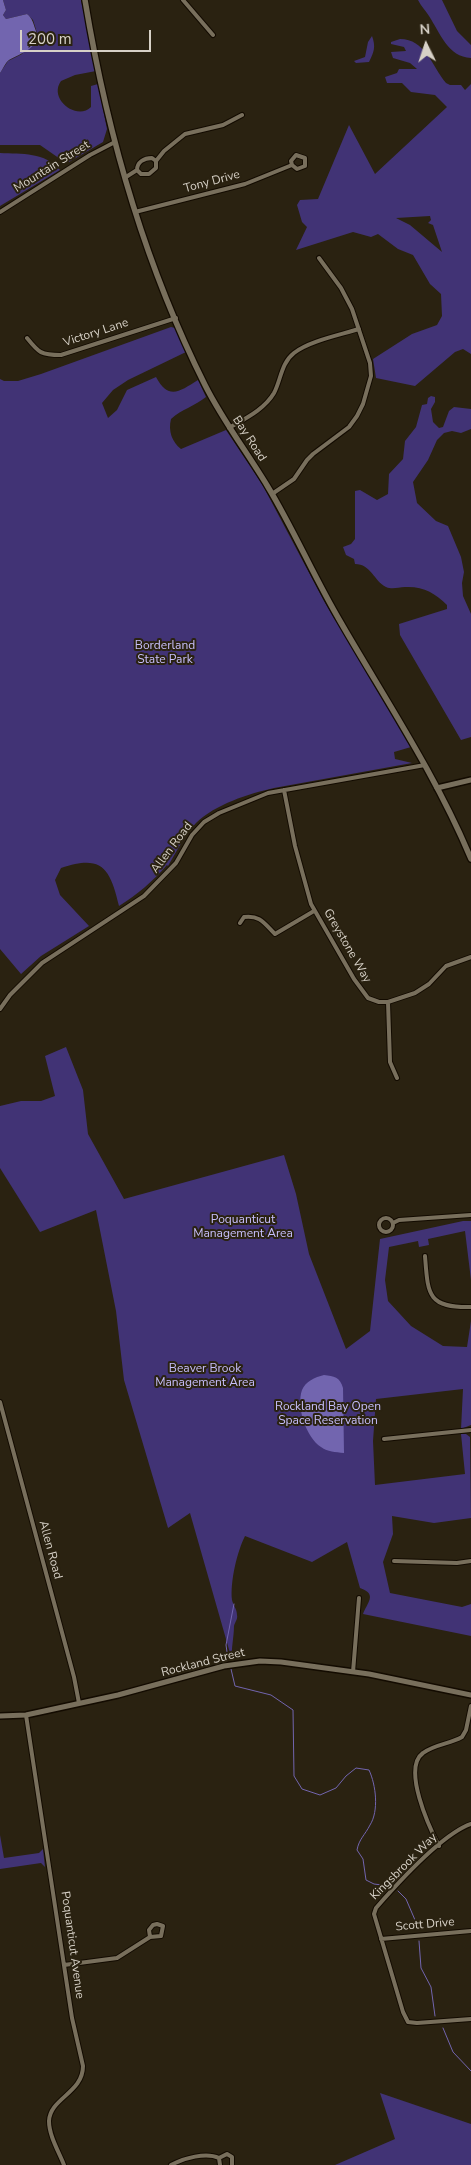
<!DOCTYPE html>
<html>
<head>
<meta charset="utf-8">
<style>
  body { margin:0 }
  #map { position:relative; width:471px; height:2165px; overflow:hidden; background:#2a2211; font-family:"Nunito Sans",sans-serif }
  canvas { display:block }
  .north { position:absolute; left:401px; top:20px; width:50px; height:50px; -webkit-text-stroke:4px #2a2211; paint-order:stroke; rotate:356deg; font-size:14px; font-weight:700; line-height:20px; text-align:center; color:#d7d1c7 }
  .north::after { content:''; display:block; margin:auto; width:18px; height:22px; background:#d7d1c7; clip-path:polygon(50% 0,100% 100%,50% 72%,0 100%) }
  .scale { position:absolute; left:20px; top:30px; width:131px; height:22px; box-sizing:border-box; border:2px solid #d7d1c7; border-top:0; padding-left:6px; font-size:15px; line-height:18px; white-space:nowrap; color:#d7d1c7; -webkit-text-stroke:4px #2a2211; paint-order:stroke }
</style>
</head>
<body>
<div id="map">
<canvas width="471" height="2165"></canvas>
<div class="north">N</div>
<div class="scale">200 m</div>
</div>
<script>
const c = document.querySelector('canvas').getContext('2d');
c.lineJoin = 'round';
function fillPath(path, color) { c.fillStyle = color; c.fill(path, 'evenodd'); }
function stroke(path, color, width, dash) { c.strokeStyle = color; c.lineWidth = width; c.lineCap = dash ? 'butt' : 'round'; c.setLineDash(dash || []); c.stroke(path); }
function write(font, color, halo, rows, align = 'center') {
  c.font = font + ' "Nunito Sans",sans-serif'; c.lineWidth = 4; c.setLineDash([]); c.textBaseline = 'middle'; c.strokeStyle = halo; c.fillStyle = color; for (const [text, x, y, turn = 0] of rows) {
    c.save(); c.translate(x, y); c.rotate((+turn || 0) * Math.PI / 180); c.textAlign = isNaN(turn) ? turn : align; if (halo) c.strokeText(text, 0, 0); c.fillText(text, 0, 0); c.restore();
  }
}
fillPath(new Path2D(`
  M 3,0 L 81,0 L 96,71 L 75,75 L 61,81 C 48,99 77,121 91,107 L 91,86 L 98,84 L 107,129 L 103,142 L 69,162 L 63,161 L 40,145 L 0,145 L 0,73 L 8,61 L 22,54 L 38,36 L 33,20 L 27,14 L 6,19 L 3,15 L 6,10 Z
  M 418,0 L 442,0 L 457,31 L 471,45 L 471,58 C 448,57 440,33 429,16 C 425,10 421,6 418,0 Z
  M 372,36 C 376,47 374,52 369,62 L 356,63 L 354,61 L 365,57 L 368,42 Z
  M 400,39 C 425,39 432,66 446,83 L 450,85 L 461,85 L 465,90 L 471,84 L 471,354 L 463,349 L 455,352 L 415,386 L 376,378 L 373,359 L 412,334 L 437,325 L 442,316 L 441,294 L 430,284 L 413,255 L 398,249 L 378,234 L 371,237 L 353,232 L 296,250 L 307,227 L 302,222 L 297,205 L 300,200 L 318,199 L 349,125 L 375,174 L 447,107 L 435,95 L 411,92 L 402,83 L 387,83 L 385,77 L 397,73 L 399,69 L 417,69 L 410,63 L 393,58 L 391,52 L 406,51 L 404,47 L 391,44 L 391,42 ZM 430,216 L 431,220 L 428,223 L 433,225 L 442,252 L 410,225 L 396,218 Z
  M 0,153 C 22,154 45,152 60,170 L 0,206 Z
  M 171,327 L 175,328 L 186,352 L 128,380 L 113,390 L 102,403 L 108,418 L 117,410 L 127,390 L 156,377 C 169,401 180,391 198,380 L 206,397 C 195,406 182,409 171,419 C 168,431 172,442 181,449 L 226,430 L 262,484 L 324,601 L 411,747 L 394,752 L 395,759 L 412,763 L 274,788 C 248,794 216,804 196,823 C 185,834 176,853 168,866 L 167,865 C 152,882 138,894 119,906 C 110,868 102,854 61,868 L 55,880 L 60,895 L 89,926 L 41,956 L 21,974 L 0,949 L 0,379 L 4,381 L 18,381 L 41,374 Z
  M 431,396 L 435,397 L 435,402 L 431,409 L 433,422 L 439,428 L 443,427 L 449,411 L 454,407 L 471,409 L 471,429 L 461,433 L 452,431 L 444,433 L 437,440 L 428,460 L 413,482 L 417,503 L 436,521 L 448,526 L 461,557 L 464,572 L 462,583 L 463,596 L 471,614 L 471,737 L 461,740 L 400,635 L 399,624 L 447,609 L 447,605 C 435,593 423,586 405,587 C 398,587 393,590 386,587 C 374,581 371,564 355,564 L 354,559 L 346,555 L 343,547 L 351,544 L 355,539 L 355,491 L 360,490 L 377,500 L 388,494 L 389,474 L 403,459 L 405,441 L 416,427 L 422,405 L 427,404 L 428,398 Z
  M 66,1047 L 83,1090 L 88,1134 L 124,1199 L 284,1155 L 296,1194 L 309,1254 L 346,1349 L 370,1331 L 380,1239 L 463,1221 L 471,1221 L 471,1280 L 465,1231 L 428,1239 L 429,1245 L 419,1247 L 418,1241 L 389,1247 L 385,1280 L 388,1301 L 411,1326 L 443,1346 L 467,1347 L 471,1321 L 471,1425 L 461,1429 L 463,1389 L 376,1399 L 373,1441 L 375,1485 L 465,1474 L 461,1434 L 466,1434 L 470,1437 L 471,1518 L 434,1523 L 392,1516 L 393,1534 L 383,1562 L 390,1593 L 462,1607 L 471,1604 L 471,1636 L 363,1614 C 367,1603 378,1594 360,1588 L 347,1542 L 312,1562 L 245,1536 C 237,1552 230,1582 232,1600 C 233,1605 237,1609 237,1615 C 238,1619 235,1622 234,1626 C 234,1637 231,1648 232,1660 L 190,1513 L 168,1528 L 124,1380 L 116,1311 L 96,1210 L 40,1232 L 0,1168 L 0,1106 L 21,1101 L 41,1101 L 55,1096 L 45,1056 Z
  M 0,1835 L 4,1858 L 39,1853 L 43,1849 L 45,1867 L 41,1863 L 0,1869 Z
  M 380,2093 L 471,2124 L 471,2165 L 335,2165 L 395,2139 Z`), '#413375');
fillPath(new Path2D(`
  M 0,0 L 3,0 L 6,10 L 3,15 L 6,19 L 27,14 C 33,19 33,23 36,31 C 41,48 21,53 9,60 C 5,63 3,69 0,73 Z
  M 324,1375 C 334,1376 340,1377 343,1388 L 344,1453 C 335,1452 328,1452 321,1447 C 306,1437 296,1407 302,1390 C 305,1382 315,1377 324,1375 Z`), '#7265af');
stroke(new Path2D(`
  M 228,1659 L 226,1645 L 234,1604
  M 231,1669 L 235,1686 L 271,1695 L 293,1710 L 294,1776 L 302,1789 L 320,1795 L 336,1788 L 346,1776 L 356,1768 L 369,1770 C 376,1785 379,1811 370,1825 C 365,1835 359,1839 357,1850 L 363,1859 L 366,1880 L 374,1884 L 390,1886
  M 398,1891 L 406,1899 L 418,1927
  M 419,1941 L 421,1968 L 431,1987 L 435,2016
  M 443,2028 L 453,2052 L 471,2071`), '#7265af', 1);
const minor = new Path2D(`
  M 183,0 L 213,35
  M 137,170 L 141,174 L 149,174 L 156,168 L 156,161 L 164,151 L 185,134 L 223,125 L 242,115
  M 126,177 L 137,170 C 137,162 144,158 152,158 L 156,161
  M 0,212 L 90,155 L 115,142
  M 135,212 L 245,184 L 292,165 L 297,169 L 305,166 L 305,158 L 296,155 L 291,161 L 292,165
  M 27,338 C 39,353 41,355 61,355 L 176,318
  M 229,428 C 244,419 264,410 274,393 C 281,380 281,363 294,353 C 309,341 340,335 359,329
  M 272,494 L 294,479 L 307,460 L 313,454 L 349,427 L 357,416 L 363,404 L 371,376 L 370,363 L 352,309 L 341,288 L 319,258
  M 284,790 L 295,846 L 311,904 L 354,979 L 368,998 L 379,1002 L 388,1002 L 415,993 L 429,984 L 446,966 L 471,957
  M 240,923 L 244,917 C 260,915 264,923 275,934 L 314,911
  M 388,1002 L 390,1062 L 397,1078
  M 0,1009 L 10,995 L 42,963 L 144,896 L 176,863 L 192,835 L 204,822 L 219,813 L 268,793 L 425,765
  M379 1225a7 7 0 1 1 14 0a7 7 0 1 1-14 0Z
  M 393,1223 L 399,1220 L 471,1215
  M 425,1256 C 428,1294 427,1308 471,1307
  M 0,1402 L 74,1677 L 79,1703
  M 384,1439 L 471,1430
  M 394,1561 L 457,1563 L 471,1561
  M 353,1672 L 359,1598
  M 26,1715 L 72,2018 L 83,2066 C 83,2093 50,2098 49,2121 C 49,2136 59,2152 64,2165
  M 471,1824 C 442,1834 397,1884 376,1908 L 374,1914 L 403,2012 L 408,2022 L 417,2023 L 471,2019
  M 439,1846 C 429,1827 402,1768 423,1753 C 435,1744 450,1744 462,1737 L 466,1730 L 471,1706
  M 381,1939 L 471,1931
  M 64,1965 L 117,1958 L 150,1937 L 149,1930 L 153,1925 L 157,1924 L 163,1926 L 161,1936 L 150,1937
  M 171,2165 C 184,2158 206,2152 219,2158
  M 220,2165 L 219,2158 L 227,2154 L 232,2157 L 232,2165`);
const tertiary = new Path2D(`
  M 437,788 L 471,780
  M 0,1716 L 26,1715 L 118,1695 L 224,1666 L 260,1661 L 281,1662 L 369,1674 L 471,1695`);
const secondary = new Path2D(`
  M 85,0 C 107,133 145,265 205,385 C 223,421 247,452 268,487 C 294,530 314,577 340,621 C 385,699 436,775 471,859`);
stroke(minor, '#130b00', 6);
stroke(tertiary, '#130b00', 8);
stroke(secondary, '#130b00', 8);
stroke(minor, '#786f5c', 4);
stroke(tertiary, '#786f5c', 5);
stroke(secondary, '#786f5c', 5.5);
write('12px', '#d7d1c7', '#2a2211', [
  ["Mountain Street",52,167,-32],
  ["Tony Drive",212,182,-15],
  ["Victory Lane",96,333,-18],
  ["Bay Road",249,439,57],
  ["Allen Road",172,848,-53],
  ["Greystone Way",347,946,60],
  ["Allen Road",50,1550,75],
  ["Rockland Street",203,1663,-14],
  ["Kingsbrook Way",404,1867,-45],
  ["Scott Drive",425,1925,-5],
  ["Poquanticut Avenue",72,1945,82]
]);
write('12px', '#c7bffc', '#2a2211', [
  ["Borderland",165,646],
  ["State Park",165,660],
  ["Poquanticut",243,1220],
  ["Management Area",243,1234],
  ["Beaver Brook",205,1369],
  ["Management Area",205,1383],
  ["Rockland Bay Open",328,1407],
  ["Space Reservation",328,1421]
]);
</script>
</body>
</html>
